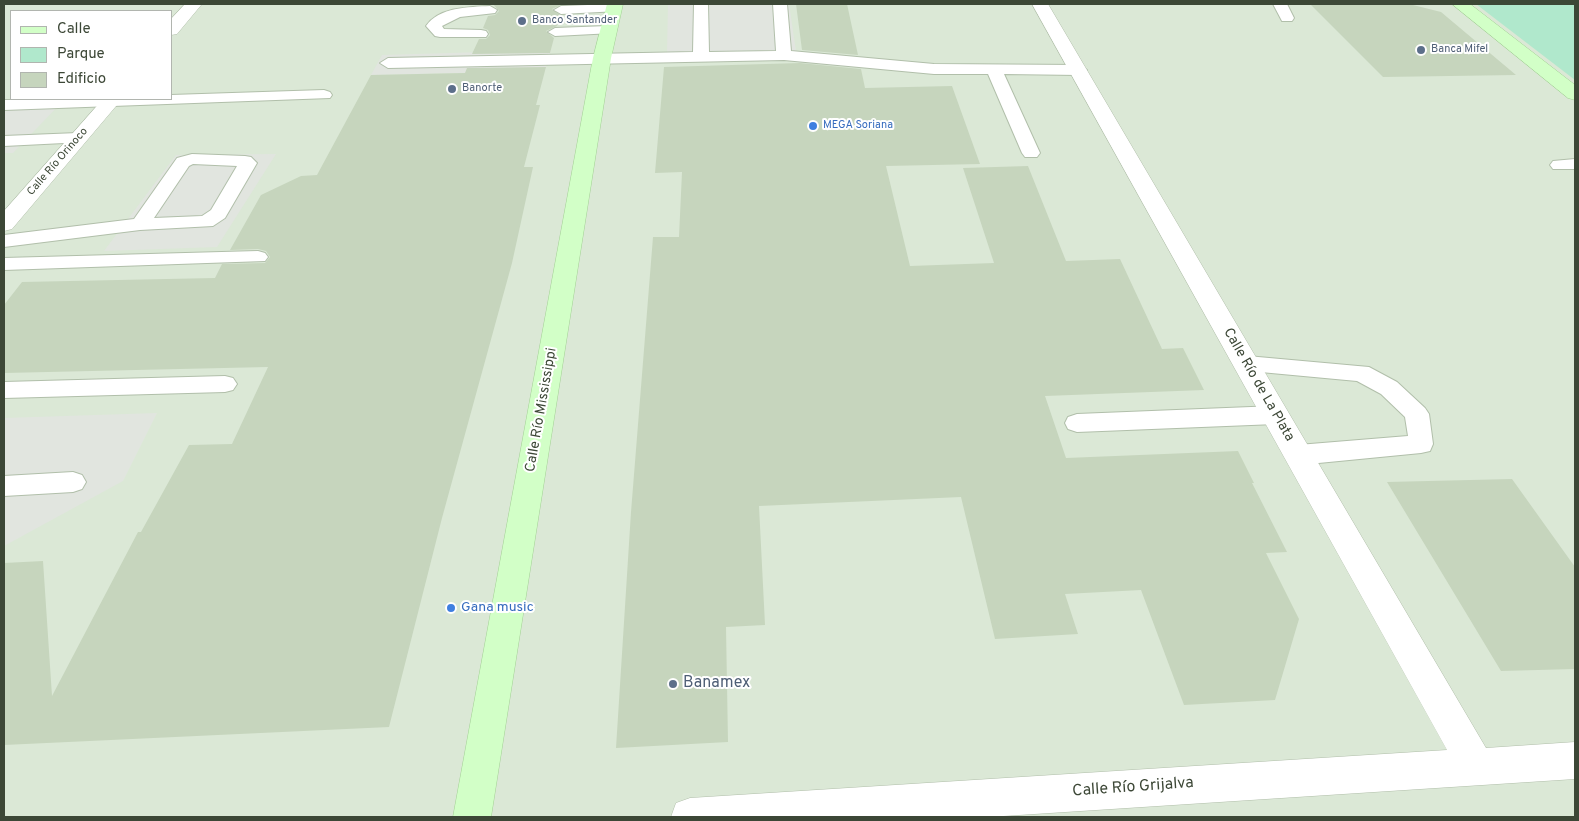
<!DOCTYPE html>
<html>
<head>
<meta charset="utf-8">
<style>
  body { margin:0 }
  #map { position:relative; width:1579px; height:821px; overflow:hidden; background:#ebf4e8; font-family:Overpass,sans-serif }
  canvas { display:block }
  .frame { position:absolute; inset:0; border:5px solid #3c4736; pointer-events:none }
  .legend { position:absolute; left:10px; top:10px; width:162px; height:90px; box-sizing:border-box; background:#fff; border:1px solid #b1b5af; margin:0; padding:6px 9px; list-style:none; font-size:15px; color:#3c4736 }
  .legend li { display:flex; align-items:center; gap:10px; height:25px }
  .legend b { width:25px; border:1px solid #b1b5af }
</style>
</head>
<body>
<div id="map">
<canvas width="1579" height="821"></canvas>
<div class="frame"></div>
<ul class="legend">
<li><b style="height:6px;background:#d2ffc7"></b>Calle</li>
<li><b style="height:14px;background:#b0e8cc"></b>Parque</li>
<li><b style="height:14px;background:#c6d5bd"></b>Edificio</li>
</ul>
</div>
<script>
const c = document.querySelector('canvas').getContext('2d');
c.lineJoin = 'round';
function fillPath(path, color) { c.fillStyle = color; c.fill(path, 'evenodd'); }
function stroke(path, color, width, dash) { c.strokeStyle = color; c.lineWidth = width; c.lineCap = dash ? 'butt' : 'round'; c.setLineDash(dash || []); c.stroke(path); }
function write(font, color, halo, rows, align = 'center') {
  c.font = font + ' Overpass,sans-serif'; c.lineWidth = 4; c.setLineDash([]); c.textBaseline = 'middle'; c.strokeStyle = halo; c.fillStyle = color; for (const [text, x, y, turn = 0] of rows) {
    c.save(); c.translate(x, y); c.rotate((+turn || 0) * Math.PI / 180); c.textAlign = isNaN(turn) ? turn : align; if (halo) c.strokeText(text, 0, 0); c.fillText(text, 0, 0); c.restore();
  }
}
fillPath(new Path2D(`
  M 4,4 L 1575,4 L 1575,817 L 4,817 ZM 11,11 L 171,11 L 171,99 L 11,99 Z`), '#dbe8d6');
fillPath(new Path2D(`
  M 1476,4 L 1575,4 L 1575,80 Z`), '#b0e8cc');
fillPath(new Path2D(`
  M 668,4 L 789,4 L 796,51 L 667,53 Z
  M 551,50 L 545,71 L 371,75 L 382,55 Z
  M 4,99 L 65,99 L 13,153 L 4,153 Z
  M 276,154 L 217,247 L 104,251 L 176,155 Z
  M 157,413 L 123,481 L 4,546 L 4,418 Z`), '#e1e5df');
fillPath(new Path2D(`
  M 493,4 L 563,4 L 552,9 L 560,15 L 557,26 L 546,31 L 554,38 L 550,53 L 472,54 L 479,39 L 486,39 L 490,35 L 488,30 L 483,28 L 488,16 L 495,15 L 499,11 Z
  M 796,4 L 847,4 L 858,55 L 802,50 Z
  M 1310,4 L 1409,4 L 1441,12 L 1516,75 L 1383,77 Z
  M 800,63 L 861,69 L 865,88 L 952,86 L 980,164 L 886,166 L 910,266 L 994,263 L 963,168 L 1028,166 L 1066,261 L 1120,259 L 1162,349 L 1183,348 L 1204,390 L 1045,396 L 1066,458 L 1238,451 L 1254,483 L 1252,483 L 1287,552 L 1266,553 L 1299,619 L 1275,700 L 1184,705 L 1141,590 L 1065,594 L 1078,634 L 995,639 L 961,497 L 759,506 L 765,625 L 726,627 L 728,742 L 616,748 L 631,512 L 653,237 L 679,237 L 682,172 L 655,173 L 664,67 Z
  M 546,67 L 536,105 L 540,105 L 524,167 L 533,167 L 512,263 L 442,518 L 389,727 L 4,745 L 4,563 L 43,561 L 52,696 L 138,532 L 141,532 L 189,445 L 232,444 L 268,367 L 4,373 L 4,305 L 22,282 L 215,278 L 222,264 L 265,263 L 270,257 L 266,251 L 258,249 L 230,250 L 261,195 L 301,176 L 317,175 L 371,75 L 465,73 L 467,68 Z
  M 1512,479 L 1575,567 L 1575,669 L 1501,671 L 1387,482 Z`), '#c6d5bd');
const lane = new Path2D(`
  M 614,4 L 619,5 L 621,8 L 619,11 L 561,14 L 554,10 L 561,6 Z
  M 694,4 L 708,4 L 709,52 L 776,51 L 773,4 L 787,4 L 791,51 L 934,64 L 1079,65 L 1087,70 L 1079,75 L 1004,74 L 1040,153 L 1037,157 L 1025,157 L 1022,153 L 988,74 L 934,74 L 784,60 L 388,68 L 380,63 L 388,58 L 693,52 Z
  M 1273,4 L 1287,4 L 1294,18 L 1292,21 L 1282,21 Z
  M 490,6 L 497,10 L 495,13 L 460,17 L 442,26 L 444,29 L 481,30 L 486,31 L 488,34 L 486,37 L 440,37 L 435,36 L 426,26 C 439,7 469,7 490,6 Z
  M 608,26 L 613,27 L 615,30 L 613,33 L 555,36 L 548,32 L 555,28 Z
  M 324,90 L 330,92 L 332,95 L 330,98 L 4,110 L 4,100 L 171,99 L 171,95 Z
  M 78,133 L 84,134 L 87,138 L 84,142 L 4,146 L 4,136 Z
  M 192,154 L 245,156 L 251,157 L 257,163 L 225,218 L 213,226 L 140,230 L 4,247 L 4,235 L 134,219 L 177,158 ZM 193,164 L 237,166 L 211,210 L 202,216 L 154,218 L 189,166 Z
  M 1575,159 L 1575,169 L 1553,169 L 1550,165 L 1553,161 Z
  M 258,251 L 265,253 L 268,257 L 265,261 L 4,270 L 4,258 Z
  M 1247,356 L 1369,367 L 1397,382 L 1425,408 L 1429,414 L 1433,444 L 1430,451 L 1421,453 L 1298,465 L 1289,462 L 1286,455 L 1289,448 L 1298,445 L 1408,436 L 1405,417 L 1381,394 L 1357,381 L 1239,370 L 1236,364 L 1239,358 Z
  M 225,376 L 233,378 L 237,384 L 233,390 L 225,392 L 4,398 L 4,382 Z
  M 1276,406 L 1284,409 L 1288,415 L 1284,421 L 1276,424 L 1077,432 L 1068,429 L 1065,423 L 1068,417 L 1077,414 Z
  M 73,472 L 82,475 L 86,482 L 82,489 L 73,492 L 4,496 L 4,476 Z`);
const street = new Path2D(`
  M 185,4 L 202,4 L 177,34 L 171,35 L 171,19 Z
  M 1032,4 L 1048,4 L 1486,748 L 1575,742 L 1575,779 L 988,817 L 671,817 L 676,803 L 690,798 L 1447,750 Z
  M 103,99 L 122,99 L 12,229 L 4,231 L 4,211 Z`);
const secondary = new Path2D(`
  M 607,4 L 623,4 L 611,58 L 491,817 L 453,817 L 593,58 Z
  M 1452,4 L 1470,4 L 1575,85 L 1575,100 L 1568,98 Z`);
stroke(lane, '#b1bfaa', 2);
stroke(street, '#b1bfaa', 1);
stroke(secondary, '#a3d195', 1);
fillPath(lane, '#fff');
fillPath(street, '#fff');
fillPath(secondary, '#d2ffc7');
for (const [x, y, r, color] of [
  [522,21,5,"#5c6f8a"],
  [1421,50,5,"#5c6f8a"],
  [452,89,5,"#5c6f8a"],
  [813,126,5,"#3f7fe0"],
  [451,608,5,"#3f7fe0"],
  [673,684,5,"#5c6f8a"]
]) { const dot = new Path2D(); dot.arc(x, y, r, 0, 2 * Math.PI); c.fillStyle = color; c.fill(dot); stroke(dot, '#fff', 2); }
write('11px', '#4e5e75', '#fff', [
  ["Banco Santander",532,21],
  ["Banca Mifel",1431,50],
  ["Banorte",462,89]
], 'left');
write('11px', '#366cbe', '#fff', [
  ["MEGA Soriana",823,126]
], 'left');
write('11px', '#3c4736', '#fff', [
  ["Calle Río Orinoco",58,162,-49]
]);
write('14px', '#3c4736', '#fff', [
  ["Calle Río de La Plata",1258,385,60],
  ["Calle Río Mississippi",542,410,-80]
]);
write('14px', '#366cbe', '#fff', [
  ["Gana music",461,608]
], 'left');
write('16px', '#4e5e75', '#fff', [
  ["Banamex",683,684]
], 'left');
write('16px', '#3c4736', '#fff', [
  ["Calle Río Grijalva",1133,788,-4]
]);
</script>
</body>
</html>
